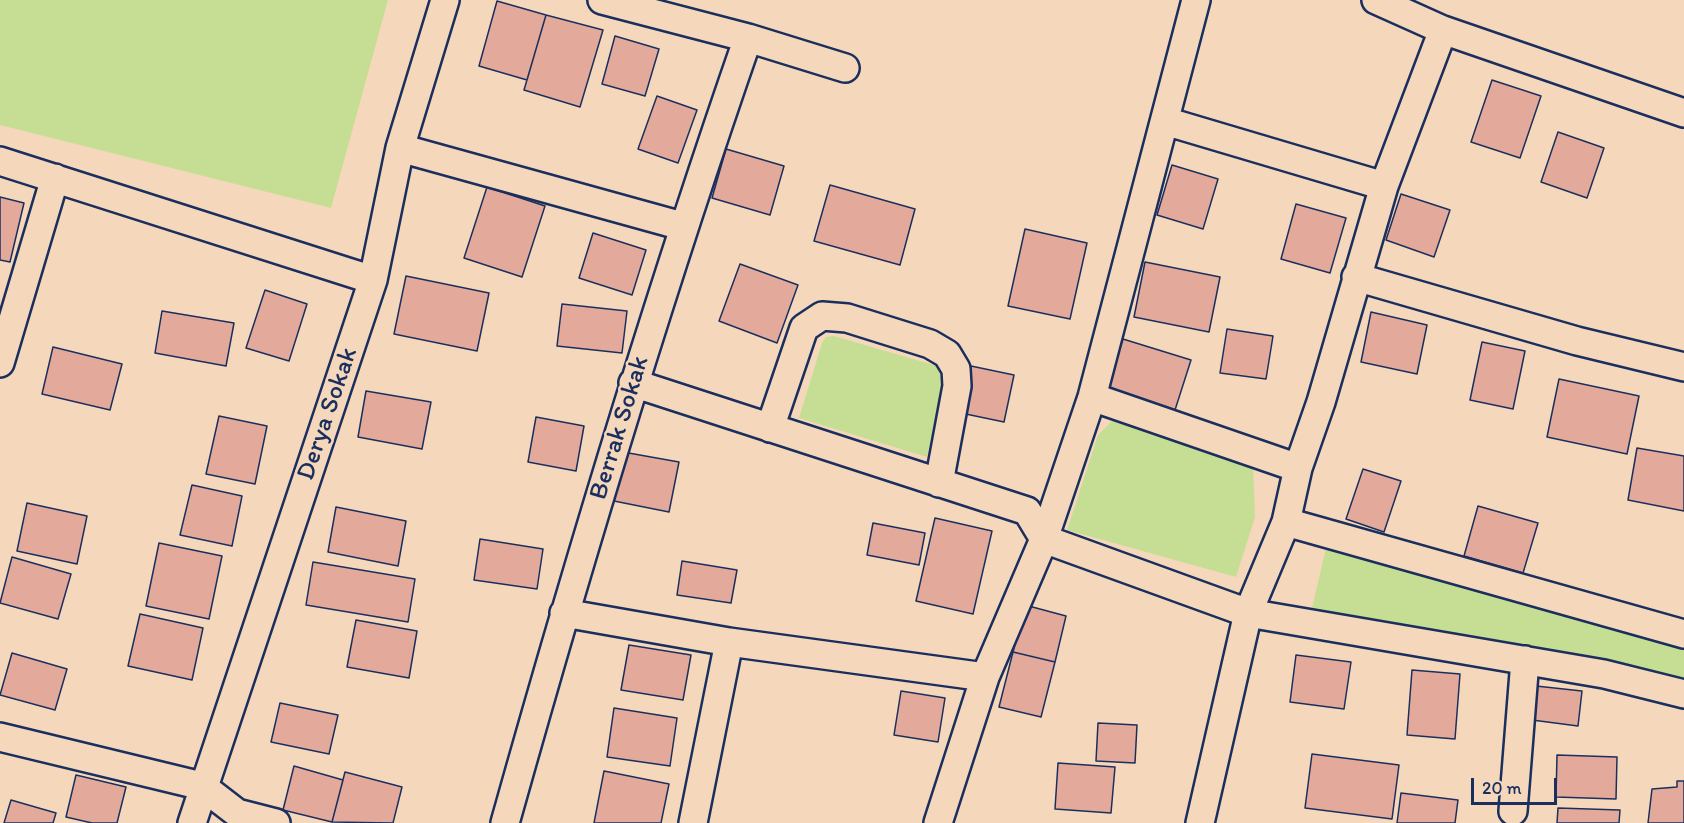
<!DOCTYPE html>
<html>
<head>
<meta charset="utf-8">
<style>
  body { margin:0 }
  #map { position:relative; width:1684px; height:823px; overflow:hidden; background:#f5d8bb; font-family:Itim,sans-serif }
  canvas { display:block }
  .scale { position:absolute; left:1471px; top:778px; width:86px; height:27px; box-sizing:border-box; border:3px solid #1b2f5e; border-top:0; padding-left:8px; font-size:18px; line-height:21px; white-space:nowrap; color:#1b2f5e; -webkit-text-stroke:4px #f5d8bb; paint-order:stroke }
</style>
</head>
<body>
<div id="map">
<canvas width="1684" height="823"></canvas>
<div class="scale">20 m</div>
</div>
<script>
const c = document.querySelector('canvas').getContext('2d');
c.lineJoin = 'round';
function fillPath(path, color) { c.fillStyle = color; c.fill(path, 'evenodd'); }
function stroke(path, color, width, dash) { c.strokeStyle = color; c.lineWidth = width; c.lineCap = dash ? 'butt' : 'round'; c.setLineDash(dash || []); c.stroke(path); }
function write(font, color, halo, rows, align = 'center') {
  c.font = font + ' Itim,sans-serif'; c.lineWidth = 5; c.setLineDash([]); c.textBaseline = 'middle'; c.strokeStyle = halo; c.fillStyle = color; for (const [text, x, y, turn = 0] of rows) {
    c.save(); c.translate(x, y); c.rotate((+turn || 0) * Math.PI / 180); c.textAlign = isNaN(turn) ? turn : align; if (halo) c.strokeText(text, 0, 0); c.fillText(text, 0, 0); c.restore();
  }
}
fillPath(new Path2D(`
  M 0,0 L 388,0 L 331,208 L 0,125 Z
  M 834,336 L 937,366 L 943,383 L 927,457 L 799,418 L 822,343 L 826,337 Z
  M 1113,420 L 1253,463 L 1255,517 L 1236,577 L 1067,530 L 1098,435 Z
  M 1328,540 L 1684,647 L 1684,682 L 1311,612 Z`), '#c5de94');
const building = new Path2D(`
  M 497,1 L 546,15 L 527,80 L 479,66 Z
  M 546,15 L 603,30 L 580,107 L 524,90 Z
  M 615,36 L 659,49 L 645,96 L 602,84 Z
  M 1492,80 L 1541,96 L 1520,158 L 1471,142 Z
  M 657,96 L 697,110 L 678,163 L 638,149 Z
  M 1558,132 L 1604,148 L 1587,198 L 1541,182 Z
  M 726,149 L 784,166 L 770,215 L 712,198 Z
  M 1172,165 L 1218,179 L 1203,229 L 1157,215 Z
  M 830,185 L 915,209 L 900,265 L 814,241 Z
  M 487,187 L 545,206 L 522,277 L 464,258 Z
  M 1401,194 L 1450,210 L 1434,257 L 1386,240 Z
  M 0,197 L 24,203 L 10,262 L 0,260 Z
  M 1296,204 L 1346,218 L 1330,273 L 1281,259 Z
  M 1025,229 L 1087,243 L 1070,319 L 1008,306 Z
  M 593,233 L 646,250 L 632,295 L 579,278 Z
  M 1145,262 L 1220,277 L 1209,332 L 1134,317 Z
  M 740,264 L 798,285 L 777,343 L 719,321 Z
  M 406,276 L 489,293 L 477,351 L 394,334 Z
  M 265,290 L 307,304 L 289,361 L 246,348 Z
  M 562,304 L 627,311 L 622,353 L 557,346 Z
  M 162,311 L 234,323 L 226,366 L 155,353 Z
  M 1371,312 L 1427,325 L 1417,374 L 1361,362 Z
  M 1227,329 L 1273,336 L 1266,379 L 1220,373 Z
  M 1123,339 L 1191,360 L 1175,410 L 1107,389 Z
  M 1482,342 L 1525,351 L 1513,409 L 1470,400 Z
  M 53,347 L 122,364 L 110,410 L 42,394 Z
  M 971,366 L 1014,375 L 1004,422 L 961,413 Z
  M 1559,379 L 1639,396 L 1627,454 L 1547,437 Z
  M 366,391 L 431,402 L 422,449 L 358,437 Z
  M 219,416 L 267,426 L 255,484 L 206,474 Z
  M 536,417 L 584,426 L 576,471 L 528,462 Z
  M 1637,448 L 1684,456 L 1684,511 L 1628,500 Z
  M 623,452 L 679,462 L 669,512 L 614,501 Z
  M 1363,469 L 1401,481 L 1384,532 L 1346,519 Z
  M 192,485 L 242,496 L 232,546 L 180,535 Z
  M 27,503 L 87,516 L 77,564 L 17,551 Z
  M 1478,506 L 1538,523 L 1523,573 L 1464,556 Z
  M 336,507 L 406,521 L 398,566 L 328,552 Z
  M 935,518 L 992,531 L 973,614 L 916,601 Z
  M 873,523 L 925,533 L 919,565 L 867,555 Z
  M 480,539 L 543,549 L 537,589 L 474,580 Z
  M 159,543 L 222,556 L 209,619 L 146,606 Z
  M 12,557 L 71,574 L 58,619 L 0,603 Z
  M 682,561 L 737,570 L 731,603 L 677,595 Z
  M 313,562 L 415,579 L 408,622 L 306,605 Z
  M 1025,605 L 1066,616 L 1055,662 L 1013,652 Z
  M 140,614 L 203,628 L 192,680 L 128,666 Z
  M 356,620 L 417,631 L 409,678 L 347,667 Z
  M 629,645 L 691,655 L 683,700 L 621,690 Z
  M 1013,652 L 1055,662 L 1041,717 L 999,707 Z
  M 12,653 L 67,669 L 55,710 L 0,695 Z
  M 1296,655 L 1351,662 L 1344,709 L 1290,702 Z
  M 1412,670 L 1460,674 L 1455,739 L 1407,735 Z
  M 1536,686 L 1582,691 L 1578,726 L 1532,720 Z
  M 901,691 L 945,698 L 938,742 L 894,735 Z
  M 280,703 L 338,715 L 329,754 L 271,742 Z
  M 614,708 L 677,718 L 670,766 L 607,757 Z
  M 1098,723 L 1137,725 L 1135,763 L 1096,761 Z
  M 1312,754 L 1399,765 L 1392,819 L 1305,808 Z
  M 1557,755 L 1617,757 L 1616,799 L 1556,797 Z
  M 1058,763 L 1115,767 L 1111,813 L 1055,809 Z
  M 294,766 L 343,780 L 332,822 L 283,810 Z
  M 604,771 L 669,784 L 661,823 L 594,823 Z
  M 345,772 L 402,787 L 393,823 L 332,822 Z
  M 76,775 L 126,787 L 117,823 L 92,823 L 66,817 Z
  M 1677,781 L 1684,781 L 1684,823 L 1648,823 L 1652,789 L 1677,787 Z
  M 1401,793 L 1458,800 L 1455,823 L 1397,823 Z
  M 11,800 L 56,813 L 53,823 L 4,823 Z
  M 1558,808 L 1620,810 L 1619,823 L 1557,823 Z`);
fillPath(building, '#e3aa9b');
stroke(building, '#1b2f5e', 1.5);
const minor = new Path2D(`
  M 602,0 L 748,38 L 845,68
  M 1376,0 L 1443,30 L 1684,113
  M 1165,121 L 1384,186
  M 400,148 L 682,226
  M 0,161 L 373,280
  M 1356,277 L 1577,341 L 1684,367
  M 0,363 L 55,178
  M 633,383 L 1027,511 L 1044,539 L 1248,613 L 1604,674 L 1684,694
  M 1092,397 L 1298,468
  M 770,428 L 804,328 L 822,316 L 847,318 L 930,344 L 947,354 L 956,369 L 957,386 L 939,483
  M 1286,522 L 1684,634
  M 564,613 L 729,642 L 985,677
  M 0,737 L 202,786 L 237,813 L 276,823
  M 1513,811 L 1525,660
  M 192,823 L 373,280 L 400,148 L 445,0
  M 505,823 C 579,559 658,297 748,38
  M 693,823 L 729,642
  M 938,823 L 985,677 L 1044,539 L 1092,397 L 1196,0
  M 1200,823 L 1248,613 L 1286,522 L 1298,468 L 1321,402 L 1384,186 L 1443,30`);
stroke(minor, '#1b2f5e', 32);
stroke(minor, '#f5d8bb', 27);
write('26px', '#1b2f5e', '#f5d8bb', [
  ["Derya Sokak",328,414,-71],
  ["Berrak Sokak",620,428,-73]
]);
</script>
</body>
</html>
